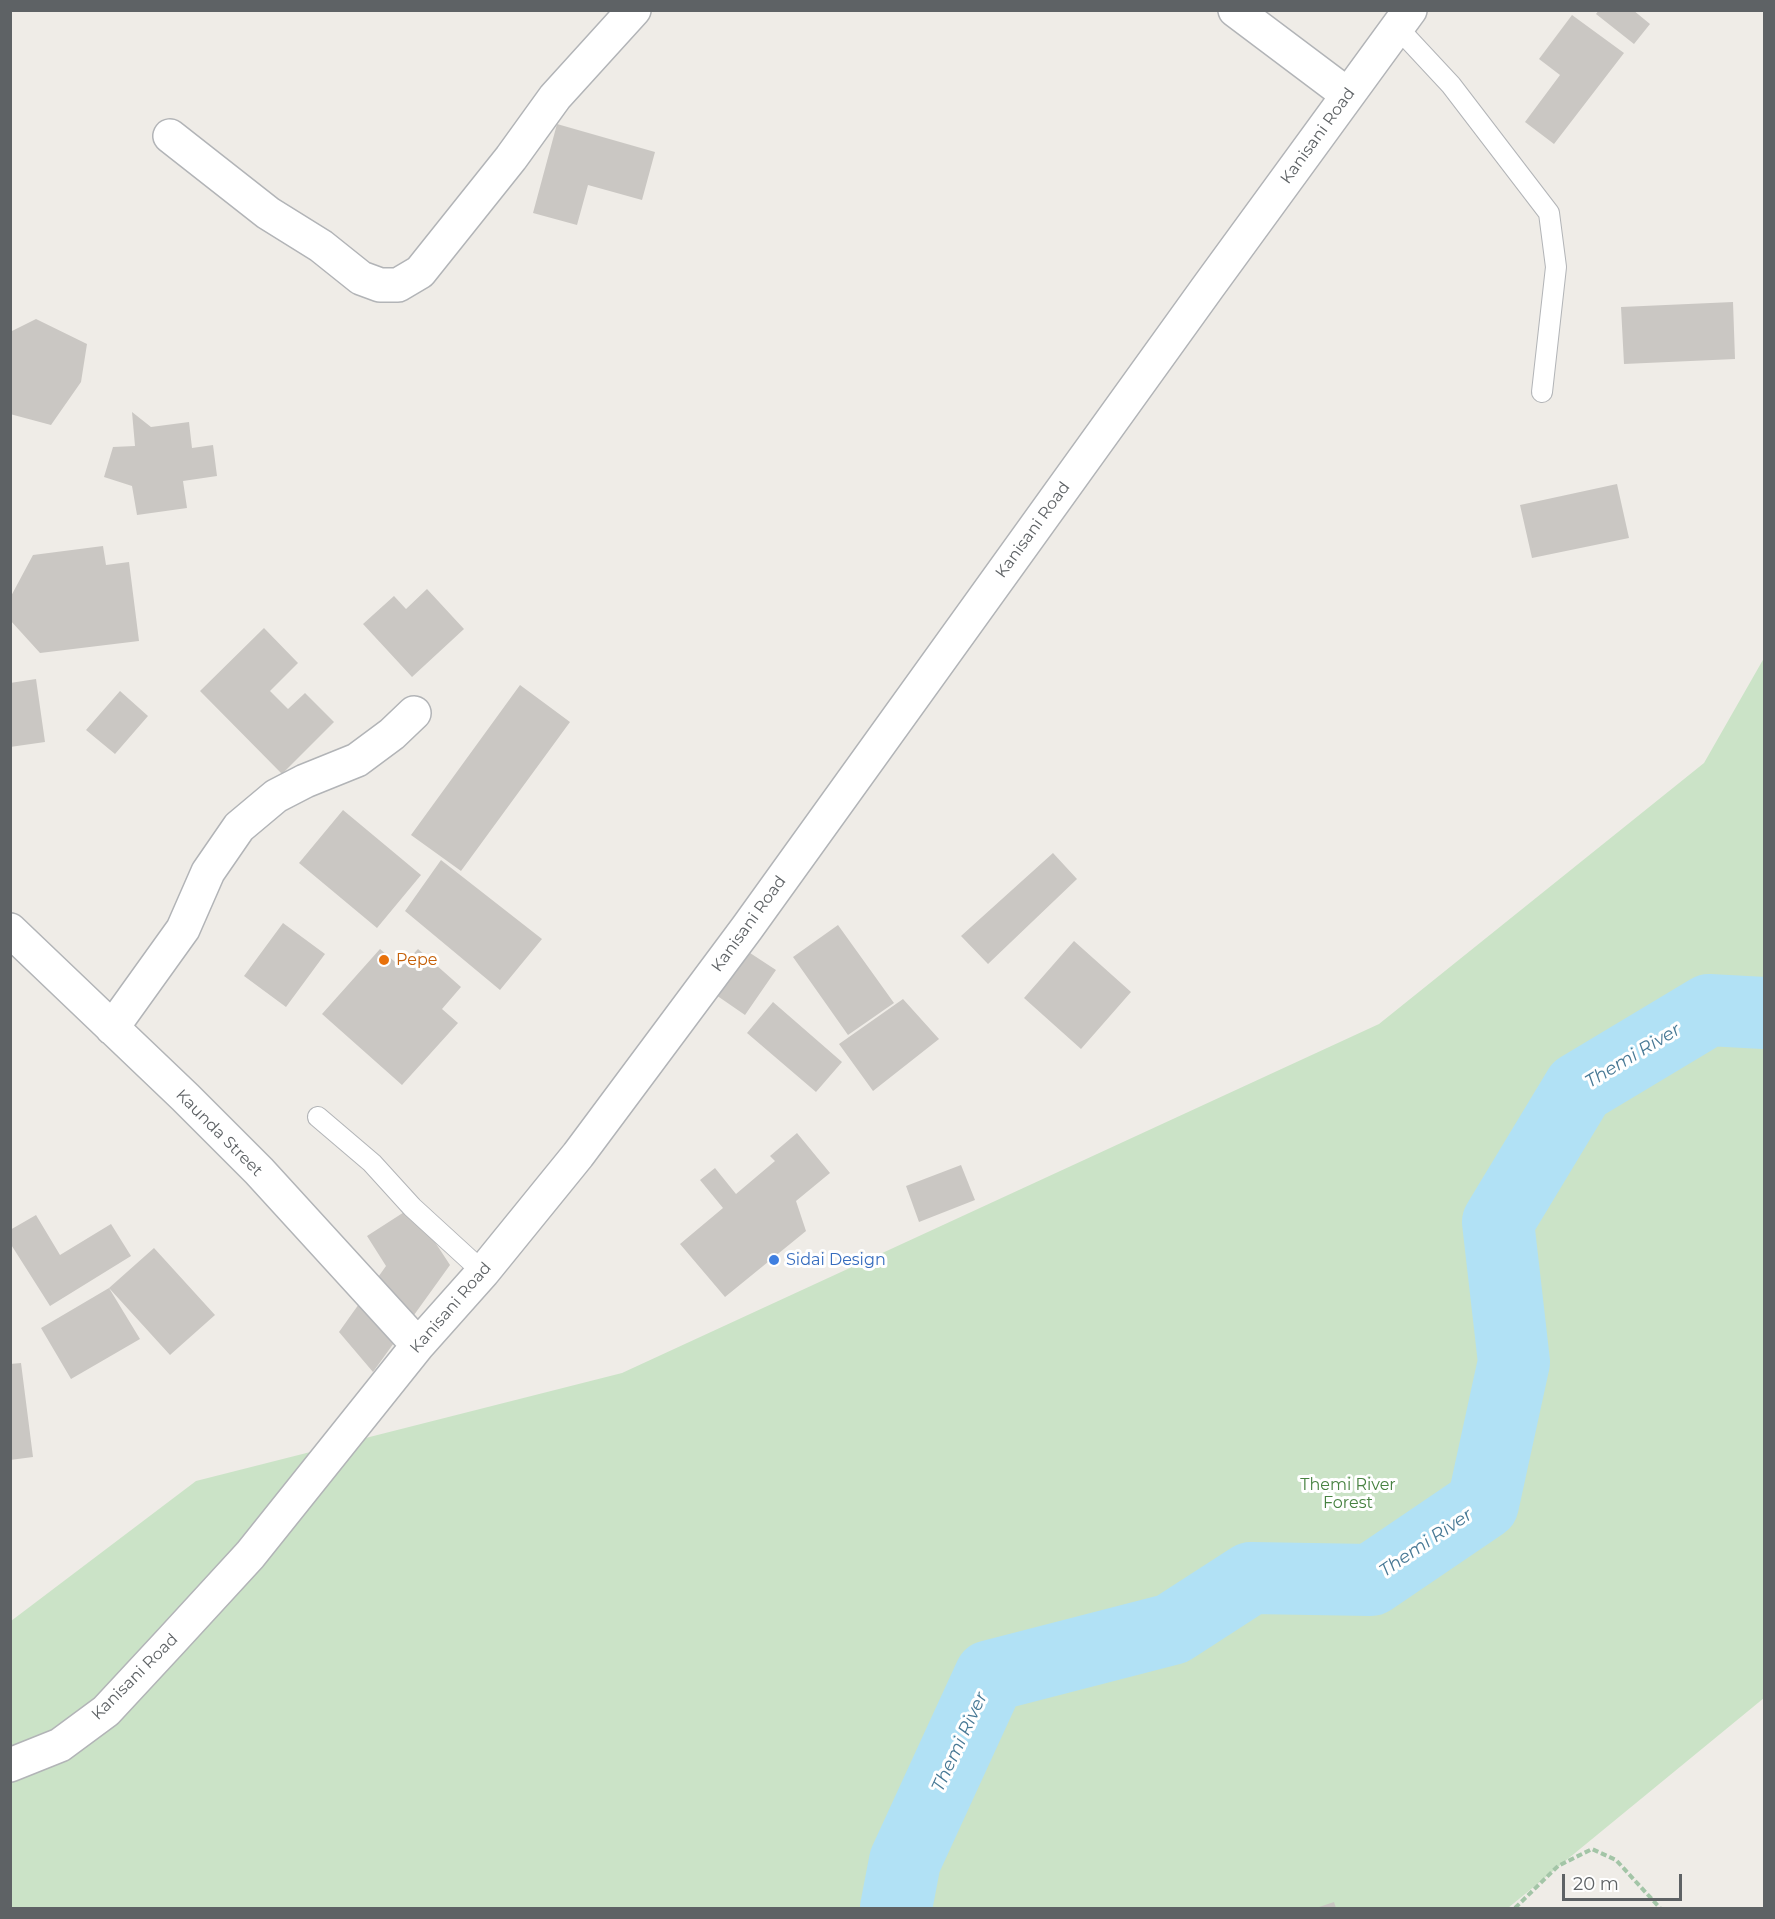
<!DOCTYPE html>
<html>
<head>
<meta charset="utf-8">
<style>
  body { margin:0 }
  #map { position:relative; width:1775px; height:1919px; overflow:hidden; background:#efece7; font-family:Montserrat,sans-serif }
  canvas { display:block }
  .frame { position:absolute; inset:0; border:12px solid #5e6265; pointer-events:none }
  .scale { position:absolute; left:1562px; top:1874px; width:120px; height:27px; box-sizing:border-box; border:3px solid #5e6265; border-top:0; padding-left:8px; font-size:18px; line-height:21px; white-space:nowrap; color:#5e6265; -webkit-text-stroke:4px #fff; paint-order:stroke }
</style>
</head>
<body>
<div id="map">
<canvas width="1775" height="1919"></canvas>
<div class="frame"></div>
<div class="scale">20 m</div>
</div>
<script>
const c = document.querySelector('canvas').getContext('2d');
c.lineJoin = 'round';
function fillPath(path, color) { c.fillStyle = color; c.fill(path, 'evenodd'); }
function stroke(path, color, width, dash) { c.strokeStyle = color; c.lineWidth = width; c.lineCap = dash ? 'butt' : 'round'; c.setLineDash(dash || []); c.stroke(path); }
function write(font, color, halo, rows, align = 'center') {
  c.font = font + ' Montserrat,sans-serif'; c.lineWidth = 6; c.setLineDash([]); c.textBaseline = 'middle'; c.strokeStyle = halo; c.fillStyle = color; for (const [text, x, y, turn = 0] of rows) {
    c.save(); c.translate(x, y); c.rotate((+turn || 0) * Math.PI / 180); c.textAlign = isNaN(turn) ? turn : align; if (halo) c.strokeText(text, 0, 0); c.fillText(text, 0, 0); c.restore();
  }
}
fillPath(new Path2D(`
  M 1764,658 L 1764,1698 L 1508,1908 L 11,1908 L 11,1621 L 196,1481 L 622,1373 L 1379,1024 L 1704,763 Z`), '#cbe3c7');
stroke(new Path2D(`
  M 896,1908 L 905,1861 L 990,1676 L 1172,1629 L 1251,1578 L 1371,1580 L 1483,1504 L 1514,1362 L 1498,1222 L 1579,1088 L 1709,1010 L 1764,1013`), '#b1e1f5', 72);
fillPath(new Path2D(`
  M 1599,10 L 1633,10 L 1650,24 L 1634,44 L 1596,14 Z
  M 1572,15 L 1624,53 L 1554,144 L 1525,122 L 1560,75 L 1539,59 Z
  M 557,124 L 655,152 L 642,200 L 588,185 L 577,225 L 533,213 Z
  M 1733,302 L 1735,359 L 1624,364 L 1621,307 Z
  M 36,319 L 87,344 L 81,382 L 51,425 L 10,414 L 10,332 Z
  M 132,412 L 151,427 L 189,422 L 192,448 L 213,445 L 217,476 L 183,481 L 187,508 L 137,515 L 132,486 L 104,477 L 113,447 L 135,446 Z
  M 1617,484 L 1629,538 L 1532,558 L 1520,505 Z
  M 103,546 L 106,565 L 129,562 L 139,641 L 40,653 L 10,620 L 10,598 L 33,555 Z
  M 427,589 L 464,629 L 412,677 L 363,624 L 394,596 L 406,609 Z
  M 264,628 L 298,663 L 270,691 L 288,709 L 305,693 L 334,722 L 282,774 L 200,691 Z
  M 36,679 L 45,742 L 10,747 L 10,683 Z
  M 520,685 L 570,722 L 461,871 L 411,835 Z
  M 120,691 L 148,716 L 115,754 L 86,730 Z
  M 343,810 L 421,875 L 377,928 L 299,863 Z
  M 1053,853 L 1077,879 L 988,964 L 961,936 Z
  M 441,860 L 542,939 L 500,990 L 405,911 Z
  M 283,923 L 325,954 L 286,1007 L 244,976 Z
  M 838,925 L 894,1003 L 848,1035 L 793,957 Z
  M 1074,941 L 1131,992 L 1081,1049 L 1024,998 Z
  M 380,949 L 401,967 L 418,949 L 461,987 L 442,1009 L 458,1023 L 402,1085 L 322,1014 Z
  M 747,951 L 776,970 L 745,1015 L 716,995 Z
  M 903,999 L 939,1039 L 873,1091 L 839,1044 Z
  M 773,1002 L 842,1062 L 816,1092 L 747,1033 Z
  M 797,1133 L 830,1173 L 796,1201 L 806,1231 L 725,1297 L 680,1244 L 723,1208 L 700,1180 L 715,1168 L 736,1194 L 775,1161 L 770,1156 Z
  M 961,1165 L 975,1200 L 919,1222 L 906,1186 Z
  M 412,1207 L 450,1265 L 373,1372 L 339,1332 L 386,1266 L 367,1236 Z
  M 36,1215 L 60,1255 L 111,1224 L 131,1256 L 50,1306 L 10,1243 L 10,1230 Z
  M 154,1248 L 215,1315 L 170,1355 L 109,1288 L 140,1339 L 71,1379 L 41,1328 L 109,1288 Z
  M 21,1363 L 33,1457 L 10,1460 L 10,1364 Z
  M 1334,1902 L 1336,1908 L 1316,1908 Z`), '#cac7c3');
const service = new Path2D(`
  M 1397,27 L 1451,85 L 1549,213 L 1556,267 L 1542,392
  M 318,1117 L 372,1163 L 412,1207 L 483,1272`);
const minor = new Path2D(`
  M 1235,10 L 1348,95
  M 170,136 L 268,213 L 321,246 L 361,278 L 380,285 L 398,285 L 420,272 L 511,158 L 555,97 L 634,10
  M 10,930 L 185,1097 L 259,1171 L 418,1345
  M 112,1028 L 183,929 L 208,872 L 239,827 L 276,796 L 305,781 L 357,760 L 392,734 L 414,713
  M 10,1765 L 60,1745 L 106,1711 L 171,1641 L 250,1555 L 418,1345 L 483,1272 L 578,1155 L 747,928 L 1208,287 L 1410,10`);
stroke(service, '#b2b4b7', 22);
stroke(minor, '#b2b4b7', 36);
stroke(new Path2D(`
  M 1515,1908 L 1558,1866 L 1592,1849 L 1616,1860 L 1660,1908`), '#a3c5a7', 4, [6, 3]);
stroke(service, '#fff', 20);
stroke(minor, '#fff', 33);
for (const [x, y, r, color] of [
  [384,960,6,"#e8710a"],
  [774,1260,6,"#3f7fe0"]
]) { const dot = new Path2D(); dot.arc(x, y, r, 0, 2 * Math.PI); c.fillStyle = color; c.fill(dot); stroke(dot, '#fff', 2); }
write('16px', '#5e6265', '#fff', [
  ["Kanisani Road",1318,136,-54],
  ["Kanisani Road",1033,530,-54],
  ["Kanisani Road",749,924,-54],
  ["Kaunda Street",219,1133,45],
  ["Kanisani Road",451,1308,-49],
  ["Kanisani Road",135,1677,-45]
]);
write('16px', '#c56008', '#fff', [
  ["Pepe",396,960]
], 'left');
write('16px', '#366cbe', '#fff', [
  ["Sidai Design",786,1260]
], 'left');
write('16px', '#478241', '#fff', [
  ["Themi River",1348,1485],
  ["Forest",1348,1503]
]);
write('italic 18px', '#487995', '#fff', [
  ["Themi River",1633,1056,-31],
  ["Themi River",1426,1543,-34],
  ["Themi River",960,1742,-65]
]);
</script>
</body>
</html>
